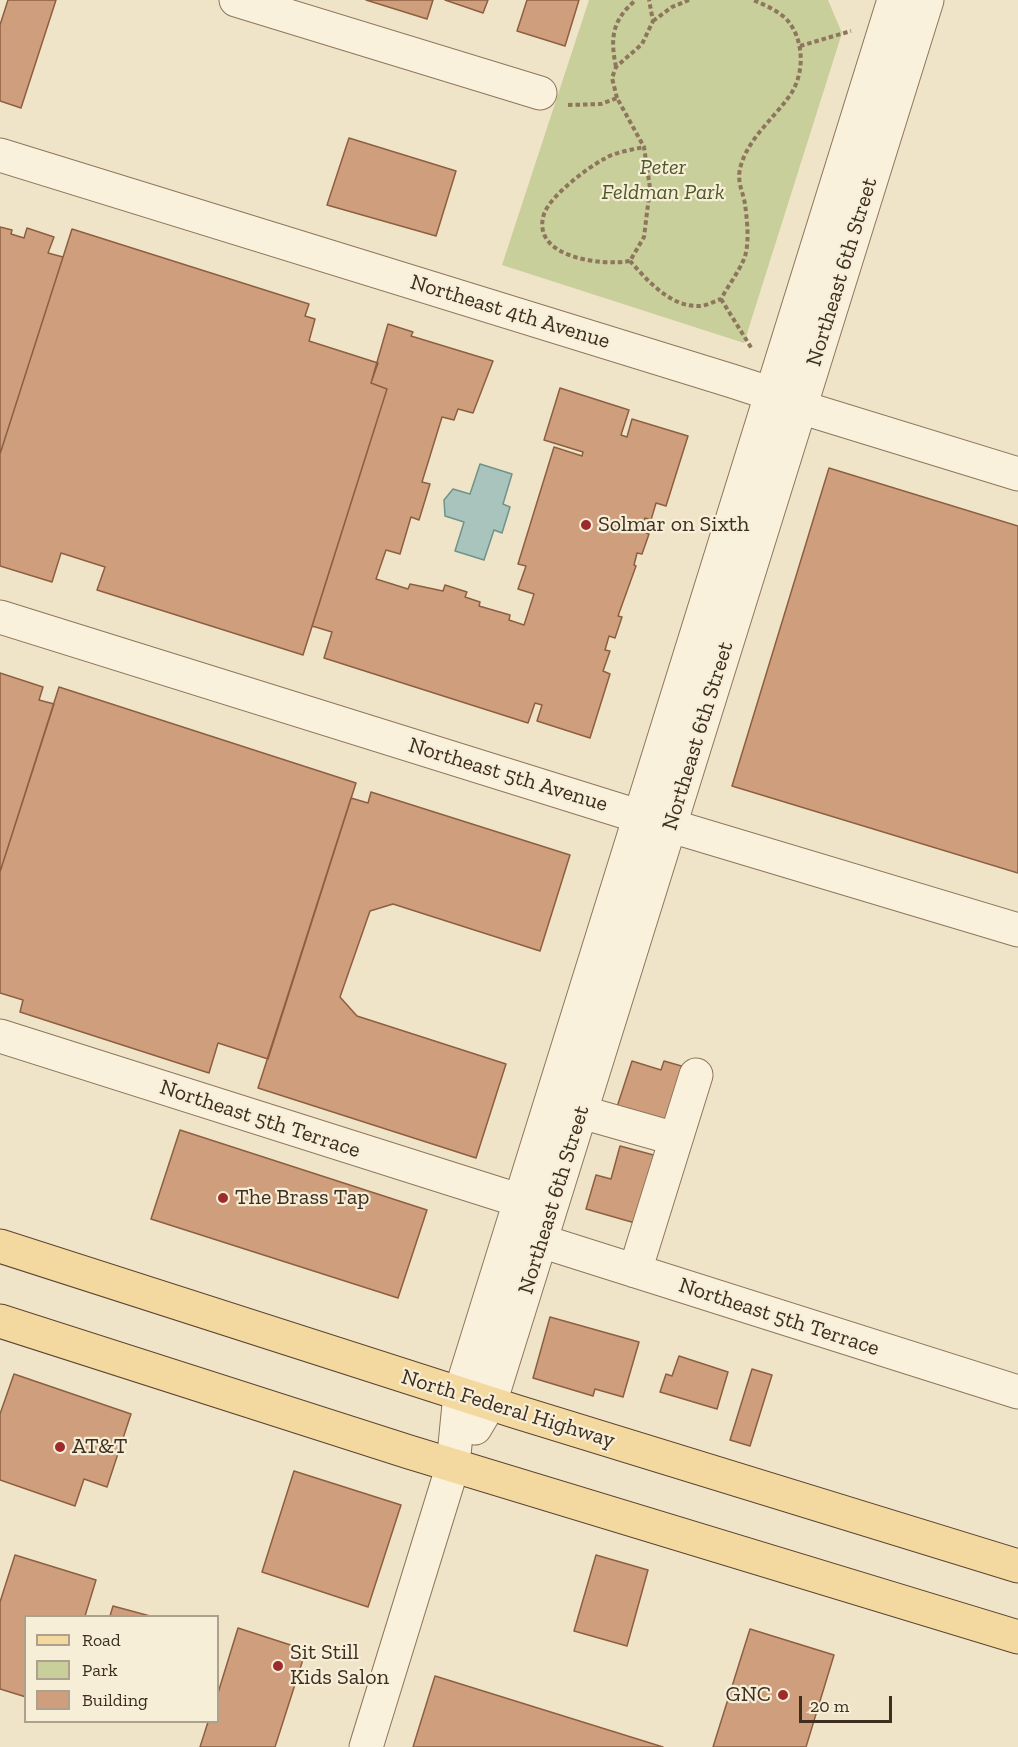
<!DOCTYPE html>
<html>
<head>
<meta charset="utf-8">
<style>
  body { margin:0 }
  #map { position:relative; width:1018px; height:1747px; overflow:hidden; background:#f0e4c8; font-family:"Zilla Slab",serif }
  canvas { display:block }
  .legend { position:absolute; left:24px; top:1615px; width:195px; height:108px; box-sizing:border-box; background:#f7eed8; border:2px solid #ada18e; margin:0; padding:8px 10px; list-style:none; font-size:18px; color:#3d2e20 }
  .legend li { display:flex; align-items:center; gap:12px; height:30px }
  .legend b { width:30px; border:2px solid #ada18e }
  .scale { position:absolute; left:799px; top:1696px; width:93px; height:27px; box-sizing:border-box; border:3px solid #3d2e20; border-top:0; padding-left:8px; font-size:18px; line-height:21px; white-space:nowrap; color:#3d2e20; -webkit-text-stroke:4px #f7eed8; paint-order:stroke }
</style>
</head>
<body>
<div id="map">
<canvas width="1018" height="1747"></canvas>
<ul class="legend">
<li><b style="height:8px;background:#f3d9a0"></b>Road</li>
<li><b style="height:16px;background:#c9cf9b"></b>Park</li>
<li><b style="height:16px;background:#cf9f7d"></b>Building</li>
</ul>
<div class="scale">20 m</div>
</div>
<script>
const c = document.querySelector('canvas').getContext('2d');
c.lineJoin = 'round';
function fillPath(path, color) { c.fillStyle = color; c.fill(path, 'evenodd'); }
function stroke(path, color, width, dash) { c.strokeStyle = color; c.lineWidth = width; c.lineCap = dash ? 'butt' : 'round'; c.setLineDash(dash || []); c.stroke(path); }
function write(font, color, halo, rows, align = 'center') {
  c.font = font + ' "Zilla Slab",serif'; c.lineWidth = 4.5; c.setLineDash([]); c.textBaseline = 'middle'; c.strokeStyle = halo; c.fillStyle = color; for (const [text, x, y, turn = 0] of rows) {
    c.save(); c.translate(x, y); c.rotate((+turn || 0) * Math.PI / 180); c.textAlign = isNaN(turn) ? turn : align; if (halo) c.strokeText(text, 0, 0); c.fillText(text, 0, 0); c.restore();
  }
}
fillPath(new Path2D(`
  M 589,0 L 828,0 L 842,33 L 744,343 L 502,265 Z`), '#c9cf9b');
const water = new Path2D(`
  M 480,464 L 512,474 L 503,504 L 510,507 L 502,533 L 494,530 L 484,560 L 455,551 L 464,522 L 445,516 L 444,500 L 453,489 L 470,494 Z`);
fillPath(water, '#a9c4bc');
stroke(water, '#6f938a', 1.5);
const building = new Path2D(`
  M 8,0 L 56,0 L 21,108 L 0,101 L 0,25 Z
  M 366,0 L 433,0 L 427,19 Z
  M 445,0 L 488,0 L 483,13 Z
  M 527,0 L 579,0 L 565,46 L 517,31 Z
  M 349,138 L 456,171 L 436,236 L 327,205 Z
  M 0,227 L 12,230 L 11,234 L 24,238 L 27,228 L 54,237 L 48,253 L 63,257 L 0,454 Z
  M 72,229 L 309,304 L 305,316 L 315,319 L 309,341 L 378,363 L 371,383 L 387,389 L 303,655 L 97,590 L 105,567 L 61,553 L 52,582 L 0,566 L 0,454 Z
  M 388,324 L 413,332 L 411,336 L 493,361 L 473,413 L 458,409 L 454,420 L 442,417 L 422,482 L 430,484 L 419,520 L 411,517 L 400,554 L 386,550 L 376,579 L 408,589 L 410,584 L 443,591 L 445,585 L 467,592 L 465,597 L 480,602 L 479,606 L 510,615 L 509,620 L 524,625 L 534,594 L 518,589 L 526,566 L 518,564 L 554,447 L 582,456 L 583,452 L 544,440 L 560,388 L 629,410 L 621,435 L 627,437 L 632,419 L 688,436 L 666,506 L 656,503 L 651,520 L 645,518 L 641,531 L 649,534 L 642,554 L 637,553 L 634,565 L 636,566 L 618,616 L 622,617 L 615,638 L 609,636 L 605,650 L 610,651 L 603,671 L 610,674 L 590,738 L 537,721 L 542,705 L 535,703 L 528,723 L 324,658 L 332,632 L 312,626 L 387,389 L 371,383 Z
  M 829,468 L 1018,526 L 1018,873 L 732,786 Z
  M 0,673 L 43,687 L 39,700 L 54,704 L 0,872 Z
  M 59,687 L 356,783 L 268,1059 L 218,1043 L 209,1073 L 20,1012 L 23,1000 L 0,993 L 0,872 Z
  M 371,792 L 570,855 L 540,951 L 393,904 L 370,911 L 340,997 L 357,1016 L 506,1064 L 476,1158 L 258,1088 L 351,798 L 368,803 Z
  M 632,1061 L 661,1070 L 664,1061 L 685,1067 L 667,1126 L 616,1110 Z
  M 180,1130 L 427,1210 L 398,1298 L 151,1219 Z
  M 620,1146 L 661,1157 L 642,1225 L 586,1209 L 596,1175 L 611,1179 Z
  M 550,1317 L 639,1342 L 623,1397 L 595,1389 L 593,1396 L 533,1378 Z
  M 679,1356 L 728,1372 L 717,1409 L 660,1392 L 666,1374 L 672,1376 Z
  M 752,1369 L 772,1375 L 750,1446 L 730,1440 Z
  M 14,1374 L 131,1414 L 107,1487 L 84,1479 L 75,1506 L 0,1480 L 0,1414 Z
  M 294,1471 L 401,1505 L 368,1607 L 262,1572 Z
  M 15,1555 L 96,1580 L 85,1616 L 26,1616 L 26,1697 L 0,1689 L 0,1602 Z
  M 596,1555 L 648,1570 L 627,1646 L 574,1631 Z
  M 113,1606 L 150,1616 L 110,1616 Z
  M 238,1628 L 306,1650 L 275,1747 L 200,1747 L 208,1722 L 218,1722 L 218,1693 Z
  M 750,1629 L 834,1655 L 806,1747 L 713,1747 Z
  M 435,1676 L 663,1747 L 413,1747 Z`);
fillPath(building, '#cf9f7d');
stroke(building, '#8d5f41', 1.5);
const minor = new Path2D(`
  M 236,0 L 540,93
  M 0,155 L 732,381 L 772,394 L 800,407 L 1018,474
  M 0,617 L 641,817 L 1018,930
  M 0,1036 L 521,1201
  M 581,1112 L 676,1139
  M 541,1241 L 1018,1392
  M 635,1271 L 696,1075
  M 475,1428 L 490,1403 L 927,0
  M 366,1747 L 453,1465 L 460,1394 L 894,0`);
const major = new Path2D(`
  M 0,1246 L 514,1411 L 1018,1566
  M 0,1321 L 409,1452 L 1018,1637`);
stroke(minor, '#8d765c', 35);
stroke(major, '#5b4430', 35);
stroke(new Path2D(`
  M 653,21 L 672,7 L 689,0
  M 800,46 L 851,31
  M 616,67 C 610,38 612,20 636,0
  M 617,98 L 612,78 L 616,67 L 642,44 L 653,21 L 649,0
  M 568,105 L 601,104 L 617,98 L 644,147 L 650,188 L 644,237 L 630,261 C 603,266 530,258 544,214 C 550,196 587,168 604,159 C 615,152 631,150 644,147
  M 630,261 C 647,280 670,307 699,306 C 706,306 715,301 721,299 C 728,286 738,273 744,259 C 750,244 747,220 745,204 C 743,192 737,182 740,169 C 746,141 772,120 788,98 C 805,76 805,42 788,21 C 779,11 765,5 753,0
  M 721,299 L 752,349`), '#8d765c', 4, [4.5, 3]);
stroke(minor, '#faf1dc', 33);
stroke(major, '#f3d9a0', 33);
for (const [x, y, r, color] of [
  [586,525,6,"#9e2a2b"],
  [223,1198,6,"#9e2a2b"],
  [60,1447,6,"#9e2a2b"],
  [278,1666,6,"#9e2a2b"],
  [783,1695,6,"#9e2a2b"]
]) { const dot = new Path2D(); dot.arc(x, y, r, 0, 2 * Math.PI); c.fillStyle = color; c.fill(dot); stroke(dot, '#f7eed8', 2); }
write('italic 22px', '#4d5a26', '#f7eed8', [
  ["Peter",663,168],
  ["Feldman Park",663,193]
]);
write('22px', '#3d2e20', '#f7eed8', [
  ["Northeast 6th Street",842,272,-73],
  ["Northeast 4th Avenue",510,312,17],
  ["Northeast 6th Street",698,736,-73],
  ["Northeast 5th Avenue",508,775,17],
  ["Northeast 5th Terrace",260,1119,18],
  ["Northeast 6th Street",554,1200,-73],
  ["Northeast 5th Terrace",779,1317,18],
  ["North Federal Highway",508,1409,17]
]);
write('22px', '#3d2e20', '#f7eed8', [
  ["Solmar on Sixth",598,525],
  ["The Brass Tap",235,1198],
  ["AT&T",72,1447],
  ["Sit Still",290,1653],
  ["Kids Salon",290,1678],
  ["GNC",771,1695,"right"]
], 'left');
</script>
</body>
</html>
